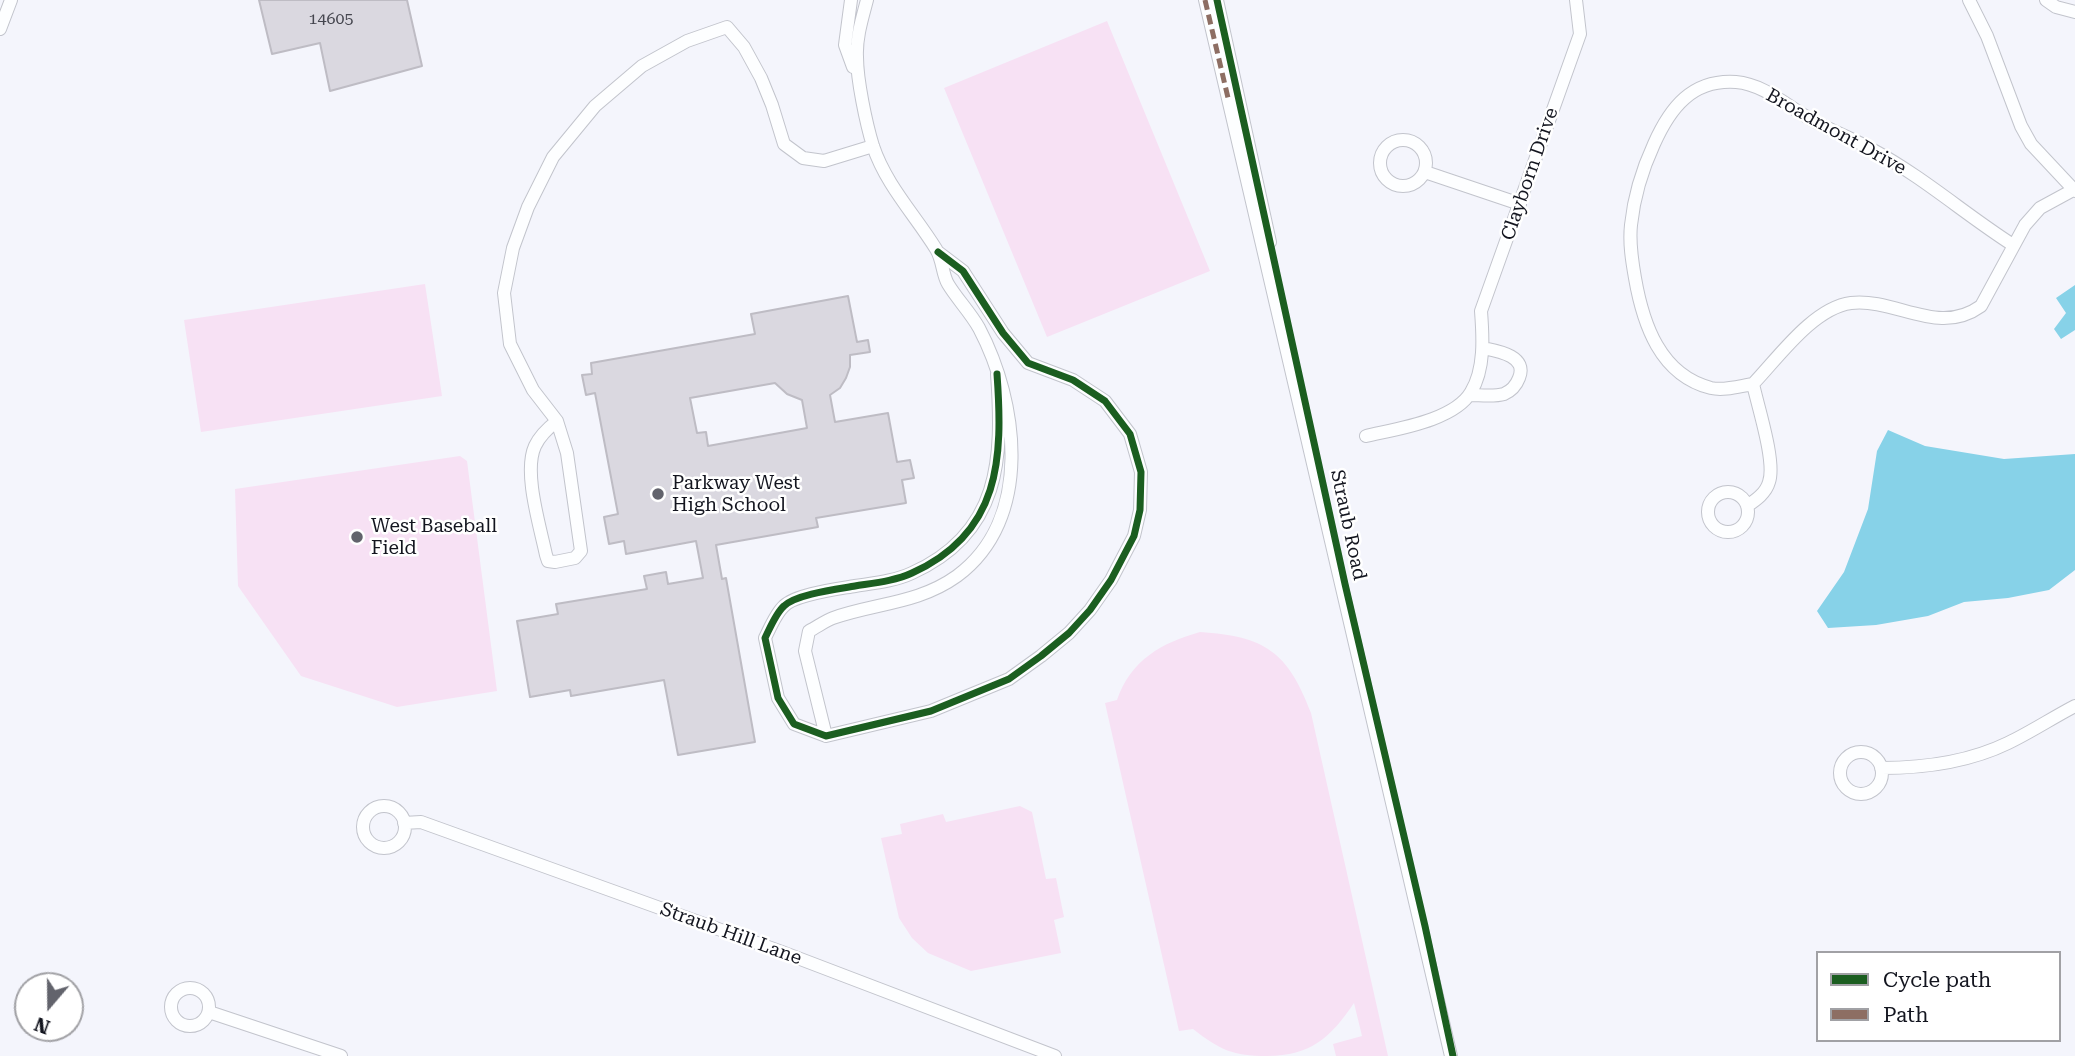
<!DOCTYPE html>
<html>
<head>
<meta charset="utf-8">
<style>
  body { margin:0 }
  #map { position:relative; width:2075px; height:1056px; overflow:hidden; background:#f4f5fc; font-family:"Roboto Serif",serif }
  canvas { display:block }
  .legend { position:absolute; left:1816px; top:951px; width:245px; height:91px; box-sizing:border-box; background:#fff; border:2px solid #a1a1a5; margin:0; padding:9px 12px; list-style:none; font-size:21px; color:#13151f }
  .legend li { display:flex; align-items:center; gap:14px; height:35px }
  .legend b { width:35px; border:2px solid #a1a1a5 }
  .north { position:absolute; left:14px; top:972px; width:70px; height:70px; box-sizing:border-box; background:#fff; border:2px solid #a1a1a5; border-radius:50%; rotate:200deg; font-size:19px; font-weight:700; line-height:28px; text-align:center; color:#13151f }
  .north::after { content:''; display:block; margin:auto; width:24px; height:32px; background:#62636c; clip-path:polygon(50% 0,100% 100%,50% 72%,0 100%) }
</style>
</head>
<body>
<div id="map">
<canvas width="2075" height="1056"></canvas>
<ul class="legend">
<li><b style="height:9px;background:#1b5e20"></b>Cycle path</li>
<li><b style="height:9px;background:#8d6e63"></b>Path</li>
</ul>
<div class="north">N</div>
</div>
<script>
const c = document.querySelector('canvas').getContext('2d');
c.lineJoin = 'round';
function fillPath(path, color) { c.fillStyle = color; c.fill(path, 'evenodd'); }
function stroke(path, color, width, dash) { c.strokeStyle = color; c.lineWidth = width; c.lineCap = dash ? 'butt' : 'round'; c.setLineDash(dash || []); c.stroke(path); }
function write(font, color, halo, rows, align = 'center') {
  c.font = font + ' "Roboto Serif",serif'; c.lineWidth = 5; c.setLineDash([]); c.textBaseline = 'middle'; c.strokeStyle = halo; c.fillStyle = color; for (const [text, x, y, turn = 0] of rows) {
    c.save(); c.translate(x, y); c.rotate((+turn || 0) * Math.PI / 180); c.textAlign = isNaN(turn) ? turn : align; if (halo) c.strokeText(text, 0, 0); c.fillText(text, 0, 0); c.restore();
  }
}
fillPath(new Path2D(`
  M 1107,21 L 1210,271 L 1047,337 L 944,88 Z
  M 425,284 L 442,396 L 201,432 L 184,320 Z
  M 460,456 L 467,461 L 497,691 L 397,707 L 301,676 L 238,586 L 235,489 Z
  M 1200,632 C 1265,636 1288,652 1311,713 L 1388,1056 L 1336,1056 L 1333,1044 L 1362,1036 L 1354,1003 C 1331,1037 1311,1056 1267,1056 C 1233,1056 1220,1050 1193,1029 L 1179,1031 L 1105,703 L 1117,700 C 1131,660 1161,643 1200,632 Z
  M 1020,806 L 1032,812 L 1046,879 L 1056,878 L 1064,917 L 1054,920 L 1061,953 L 971,971 L 928,953 L 912,938 L 899,918 L 881,838 L 902,834 L 900,824 L 943,814 L 946,822 Z`), '#f7e1f4');
fillPath(new Path2D(`
  M 2075,285 L 2075,330 L 2061,339 L 2054,329 L 2066,313 L 2056,298 Z
  M 1888,430 L 1925,446 L 2004,459 L 2075,454 L 2075,570 L 2049,590 L 2008,598 L 1964,602 L 1928,616 L 1876,625 L 1828,628 L 1817,611 L 1844,572 L 1868,509 L 1877,451 Z`), '#87d2e8');
const building = new Path2D(`
  M 259,0 L 407,0 L 422,66 L 330,91 L 320,43 L 272,54 Z
  M 848,296 L 857,342 L 868,340 L 870,352 L 850,355 L 850,367 L 846,378 L 840,388 L 830,395 L 835,422 L 888,413 L 897,462 L 910,460 L 914,478 L 902,480 L 906,503 L 816,518 L 818,527 L 716,545 L 722,579 L 726,578 L 755,742 L 678,755 L 664,680 L 571,696 L 570,690 L 530,697 L 517,621 L 558,614 L 556,604 L 647,589 L 644,576 L 666,572 L 668,584 L 703,578 L 696,541 L 626,554 L 624,541 L 609,544 L 604,517 L 618,514 L 595,393 L 586,395 L 582,375 L 592,374 L 591,363 L 755,334 L 751,314 ZM 775,383 L 787,394 L 802,400 L 807,428 L 708,446 L 706,432 L 697,433 L 690,398 Z`);
fillPath(building, '#dad8e0');
stroke(building, '#bebcc4', 2);
const street = new Path2D(`
  M 851,0 L 845,45 L 853,67
  M 1205,0 L 1451,1056
  M 1217,0 L 1270,242
  M 1969,0 L 1987,36 L 2021,126 L 2031,144 L 2075,191
  M 2046,0 L 2056,7 L 2075,12
  M 0,29 L 11,0
  M1380 163a23 23 0 1 1 46 0a23 23 0 1 1-46 0Z
  M 1425,172 L 1520,204
  M 938,252 L 963,271 L 1003,333 L 1028,363 L 1073,380 L 1105,401 L 1130,434 L 1141,472 L 1140,510 L 1134,536 L 1111,580 L 1090,610 L 1069,633 L 1041,656 L 1009,679 L 931,711 L 826,736 L 794,724 L 778,698 L 765,638 C 770,628 776,613 784,606 C 796,594 838,589 855,586 C 874,583 895,581 912,573 C 1001,533 1003,458 997,374
  M 1753,384 C 1740,386 1724,391 1711,388 C 1660,375 1643,324 1635,278 C 1632,261 1629,243 1631,225 C 1634,196 1642,170 1654,144 C 1670,108 1692,79 1736,82 C 1762,84 1785,104 1807,117 C 1828,130 1852,138 1873,150 C 1923,177 1966,215 2013,245
  M 1753,384 C 1778,358 1813,308 1851,303 C 1897,298 1938,337 1981,306 L 2025,225 L 2040,208 L 2075,189
  M 1470,395 C 1480,395 1494,397 1504,394 C 1511,391 1516,386 1519,378 C 1528,356 1498,351 1483,348
  M 557,421 C 548,428 540,435 535,446 C 523,472 540,526 546,555 L 548,561 L 555,562 L 575,558 L 581,551 L 567,453 L 557,421 L 533,390 L 510,344 L 504,293 L 513,248 L 528,207 L 553,157 L 595,106 L 642,66 L 687,41 L 727,27 L 744,47 L 761,78 L 772,105 L 784,144 L 803,158 L 824,161 L 873,146
  M 1366,436 C 1395,429 1454,421 1471,392 C 1485,369 1483,337 1481,311 L 1580,34 L 1576,0
  M1708 512a20 20 0 1 1 40 0a20 20 0 1 1-40 0Z
  M 1747,506 C 1756,500 1766,493 1769,482 C 1776,462 1758,407 1753,384
  M 826,736 L 805,651 L 809,631 C 817,627 825,621 833,618 C 875,603 918,604 957,576 C 1034,519 1018,402 979,328 C 970,312 957,299 948,284 C 942,274 943,260 936,249 C 915,215 886,185 873,146 C 866,123 857,80 857,57 C 856,38 862,19 867,0
  M1840 773a21 21 0 1 1 42 0a21 21 0 1 1-42 0Z
  M 1881,768 C 1925,768 1969,762 2008,743 C 2031,732 2052,718 2075,706
  M363 827a21 21 0 1 1 42 0a21 21 0 1 1-42 0Z
  M 404,823 L 421,822 L 782,952 L 1055,1056
  M171 1007a19 19 0 1 1 38 0a19 19 0 1 1-38 0Z
  M 209,1012 L 341,1056`);
stroke(street, '#c2c4cc', 14);
stroke(street, '#fdfeff', 12);
stroke(new Path2D(`
  M 1205,0 L 1229,102`), '#8d6e63', 5, [10, 5]);
stroke(new Path2D(`
  M 1217,0 L 1345,584 L 1425,926 L 1453,1056
  M 938,252 L 963,271 L 1003,333 L 1028,363 L 1073,380 L 1105,401 L 1130,434 L 1141,472 L 1140,510 L 1134,536 L 1111,580 L 1090,610 L 1069,633 L 1041,656 L 1009,679 L 931,711 L 826,736 L 794,724 L 778,698 L 765,638 C 770,628 776,613 784,606 C 796,594 838,589 855,586 C 874,583 895,581 912,573 C 1001,533 1003,458 997,374`), '#1b5e20', 7);
for (const [x, y, r, color] of [
  [658,494,7,"#62636c"],
  [357,537,7,"#62636c"]
]) { const dot = new Path2D(); dot.arc(x, y, r, 0, 2 * Math.PI); c.fillStyle = color; c.fill(dot); stroke(dot, '#fff', 2.5); }
write('16px', '#45464f', null, [
  ["14605",331,19]
]);
write('19px', '#13151f', '#fff', [
  ["Broadmont Drive",1836,132,29],
  ["Clayborn Drive",1530,174,-71],
  ["Straub Road",1348,525,78],
  ["Straub Hill Lane",731,934,20]
]);
write('19px', '#13151f', '#fff', [
  ["Parkway West",672,483],
  ["High School",672,505],
  ["West Baseball",371,526],
  ["Field",371,548]
], 'left');
</script>
</body>
</html>
